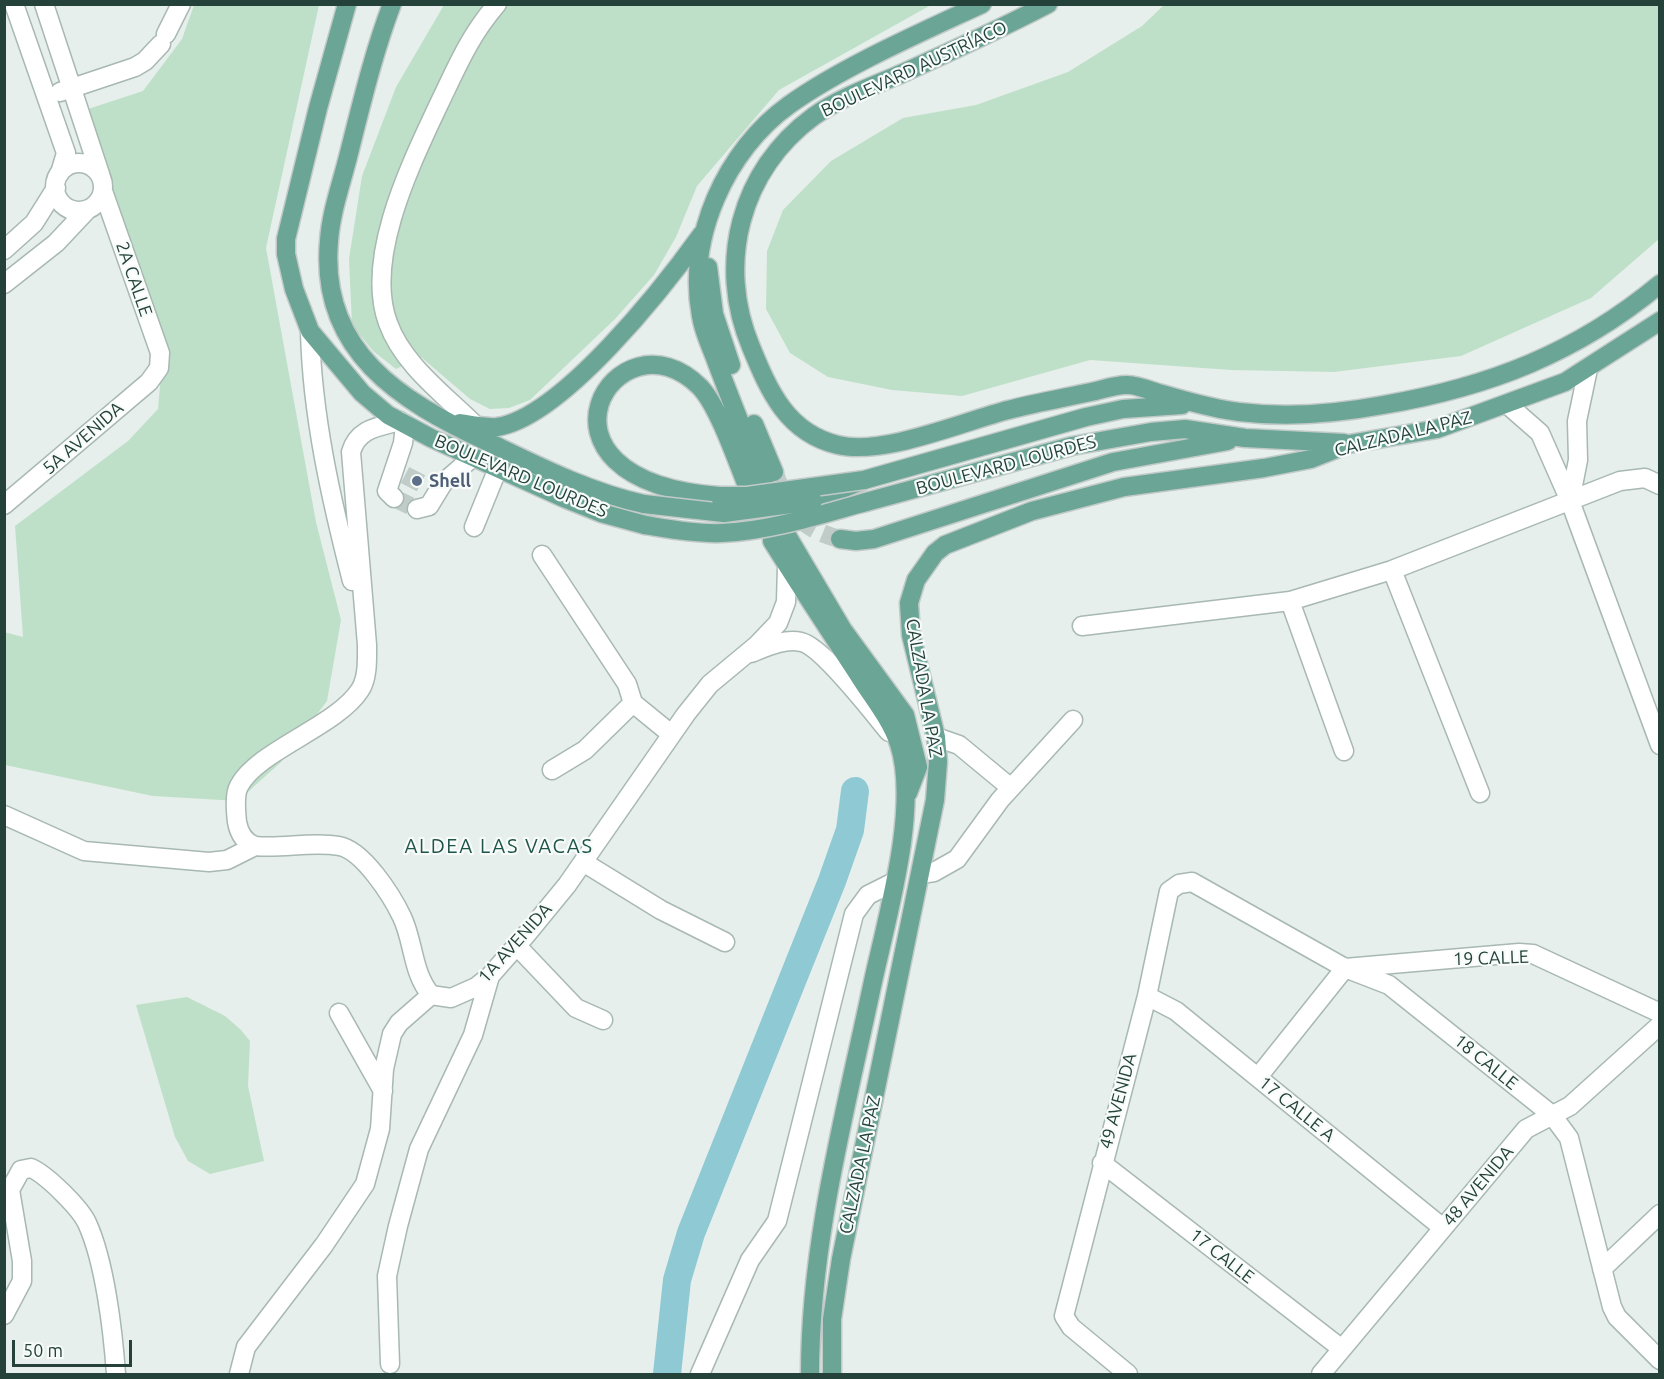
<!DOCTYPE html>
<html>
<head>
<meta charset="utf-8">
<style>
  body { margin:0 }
  #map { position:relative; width:1664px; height:1379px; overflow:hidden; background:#e6efeb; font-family:Ubuntu,sans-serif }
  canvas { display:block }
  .frame { position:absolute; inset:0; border:6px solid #24423a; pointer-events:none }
  .scale { position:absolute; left:12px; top:1340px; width:120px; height:27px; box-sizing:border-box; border:3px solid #24423a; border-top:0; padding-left:8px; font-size:18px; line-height:21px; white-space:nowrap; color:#24423a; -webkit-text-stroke:4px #f7fbf9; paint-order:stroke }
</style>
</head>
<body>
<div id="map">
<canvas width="1664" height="1379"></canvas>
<div class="frame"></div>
<div class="scale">50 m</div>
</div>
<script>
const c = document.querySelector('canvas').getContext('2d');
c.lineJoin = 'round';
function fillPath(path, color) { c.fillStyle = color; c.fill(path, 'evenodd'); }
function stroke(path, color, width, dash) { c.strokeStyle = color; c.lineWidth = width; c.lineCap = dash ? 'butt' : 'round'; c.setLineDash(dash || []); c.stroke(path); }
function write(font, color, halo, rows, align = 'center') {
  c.font = font + ' Ubuntu,sans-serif'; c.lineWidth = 4.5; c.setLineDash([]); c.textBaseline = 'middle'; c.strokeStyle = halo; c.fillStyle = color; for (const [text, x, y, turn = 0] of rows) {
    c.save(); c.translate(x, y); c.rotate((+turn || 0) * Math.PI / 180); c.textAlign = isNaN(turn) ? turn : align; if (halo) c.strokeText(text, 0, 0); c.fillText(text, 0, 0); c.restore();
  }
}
fillPath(new Path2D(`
  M 1165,4 L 1659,5 L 1659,239 L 1591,298 L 1461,356 L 1334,372 L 1231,370 L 1090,360 L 962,396 L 892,390 L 828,377 L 790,353 L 766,309 L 767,251 L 783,210 L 831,161 L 903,118 L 976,105 L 1068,72 L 1142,26 Z
  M 194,5 L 319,5 L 266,248 L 316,522 L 341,620 L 327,701 L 281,762 L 238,801 L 153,796 L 5,765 L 4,632 L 23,637 L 15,526 L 128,441 L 158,409 L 161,375 L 85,110 L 143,91 L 182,39 Z
  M 444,5 L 931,5 L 779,90 L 697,186 L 676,237 L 654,275 L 615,319 L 530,400 L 509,408 L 490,409 L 470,399 L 421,357 L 396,369 L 373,351 L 352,325 L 349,259 L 362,176 L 396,87 Z
  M 187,997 L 225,1016 L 240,1029 L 250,1041 L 248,1086 L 264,1161 L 210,1174 L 188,1161 L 175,1137 L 136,1005 Z`), '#bfe0c8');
stroke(new Path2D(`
  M 667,1374 L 677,1280 L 691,1233 L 832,881 L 850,830 L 855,791`), '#8ec9d4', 28);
stroke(new Path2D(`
  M 405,475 L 428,487
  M 394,498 L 417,509`), '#bfccc8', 18, [18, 9]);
stroke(new Path2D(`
  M 774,472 C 789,509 799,529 840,539`), '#bfccc8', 18, [18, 9]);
const minor = new Path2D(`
  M 14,4 L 66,153 L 60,173
  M 44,4 L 100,174
  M 166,34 L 181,4
  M 60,92 L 135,67 L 145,61 L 161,44
  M55 187a24 24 0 1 1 48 0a24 24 0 1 1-48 0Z
  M 4,250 L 34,223 L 56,188
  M 4,284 L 56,243 L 88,209
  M 310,331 C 312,416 331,499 352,581
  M 1508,405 L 1540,433 L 1570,501 L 1660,745
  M 400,421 C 378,427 358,428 351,452 L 367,645 C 367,659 368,678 360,690 C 336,727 258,750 239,786 C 234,795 236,812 237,822 C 239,833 244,842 255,846 C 283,849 311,841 339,846 C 363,850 392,896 402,917 C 414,942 412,973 431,995
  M 476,426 C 445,395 403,365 388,323 C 364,258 411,164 438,106 C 457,67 468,38 497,4
  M 394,498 L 387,491 L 403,443 L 405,424
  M 1570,501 L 1578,460 L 1577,421 L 1588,369
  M 4,505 L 149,382 L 159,368 L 160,353 L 103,191
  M 417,509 L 429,506 L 443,483 L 473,457
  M 474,527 L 498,468
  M 542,555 L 627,684 L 633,703 L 585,750 L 552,770
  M 1392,570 L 1480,793
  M 1290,601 L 1344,751
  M 1082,626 L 1290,601 L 1392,570 L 1620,481 L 1645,478 L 1660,485
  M 751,653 C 766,647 785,638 801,642 C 822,646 873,713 889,732
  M 633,703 L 671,734
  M 936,737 L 959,745 L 1011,788
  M 4,815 L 84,851 L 209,862 L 227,860 L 255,846
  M 583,862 L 661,910 L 725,942
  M 921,874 L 934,872 L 957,859 L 1000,800 L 1073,720
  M 517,946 L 576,1008 L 603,1020
  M 431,995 L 451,998 L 476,987 L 490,976 L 526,935 L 567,885 L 686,714 L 710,684 L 757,645 L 778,623 L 786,602 L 787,566
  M 1147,996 L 1176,1011 L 1443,1228
  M 339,1013 L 383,1091
  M 1258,1077 L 1345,968 L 1519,953 L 1533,954 L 1660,1013
  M 1102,1163 L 1342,1349
  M 1602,1269 L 1660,1214
  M 4,1315 L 22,1281 L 22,1261 L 10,1190 L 21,1170 L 31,1168 C 47,1175 80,1208 87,1223 C 105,1262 113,1332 116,1374
  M 390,1364 L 387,1276 L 398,1226 L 419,1149 L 473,1035 L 490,976
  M 239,1374 L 246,1347 L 324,1245 L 365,1184 L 380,1129 L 384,1069 L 392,1034 L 399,1023 L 431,995
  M 700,1374 L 750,1260 L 777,1221 L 854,914 L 868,895 L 894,882
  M 1128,1374 L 1071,1327 L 1064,1316 L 1147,996 L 1169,891 L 1179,884 L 1192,882 L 1345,968 L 1389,985 L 1552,1115 L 1569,1138 L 1612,1307 L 1617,1317 L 1660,1360
  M 1321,1374 L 1526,1129 L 1570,1106 L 1660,1025`);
const major = new Path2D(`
  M 347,4 L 318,108 L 286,239 L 286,254 L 294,289 L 310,331 L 362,393 L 388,415 L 431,438 L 566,499 L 601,513 L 645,525
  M 392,4 C 373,54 361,106 348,157 C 341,185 331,212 329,241 C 319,351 400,401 488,442 C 538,466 589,492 644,504
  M 1048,4 C 1000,29 952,51 903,73 C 873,86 841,97 814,116 C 740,170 716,264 751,347 C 769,391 787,433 838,445 C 883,456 962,422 1008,410 C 1035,403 1063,398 1091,392 C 1102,390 1116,384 1128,385 C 1137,385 1149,390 1158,393 C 1184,400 1212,409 1239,412 C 1289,418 1335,414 1383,405 C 1489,387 1577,353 1660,284
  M 708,267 L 714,314 L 731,365
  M 460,423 C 471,425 485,428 497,427 C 562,417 664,287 702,234
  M 754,424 L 774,472
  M 765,485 C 748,443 731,401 715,358 C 710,345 703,330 701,316 C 686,238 726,150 789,105 C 842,67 922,32 982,4
  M 719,496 C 509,480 617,304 700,387 C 719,407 738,464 749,491
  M 813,501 L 864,480 L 1086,417 L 1123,409 L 1182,405
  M 866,502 L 1072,446 L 1151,432 L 1185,429 L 1245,438 L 1344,443
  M 788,537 L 843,630 L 905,715 L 918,767 L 908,793
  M 840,539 L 856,541 L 874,539 L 1113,462 L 1228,441
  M 772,541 C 800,586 829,630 858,674 C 872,697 891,719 899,744 C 920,808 886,920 872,986 C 845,1113 810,1243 810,1374
  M 832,1374 L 832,1319 L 841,1259 L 935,800 L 938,762 L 936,737 L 911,635 L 909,603 L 916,580 L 935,553 L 945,545 L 1032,511 L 1124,487 L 1264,468 L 1311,459 L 1349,444 L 1437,429 L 1565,382 L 1660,321`);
stroke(minor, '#a8b8b2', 21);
stroke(major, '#c2cac8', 21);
stroke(minor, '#fff', 18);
stroke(major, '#6aa596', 18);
const majorBridge = new Path2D(`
  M 719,496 L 747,496 L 864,480
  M 644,504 L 724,513 L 813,501
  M 645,525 C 670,529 697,534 722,533 C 771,531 819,515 866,502`);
stroke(majorBridge, '#c2cac8', 21, []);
stroke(majorBridge, '#6aa596', 18);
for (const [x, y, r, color] of [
  [417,481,6,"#5c6f8a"]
]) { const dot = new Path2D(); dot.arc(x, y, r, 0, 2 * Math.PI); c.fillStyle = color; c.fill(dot); stroke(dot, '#f7fbf9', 2); }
write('18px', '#24423a', '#f7fbf9', [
  ["BOULEVARD AUSTRÍACO",914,69,-25],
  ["2A CALLE",134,279,71],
  ["CALZADA LA PAZ",1403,434,-14],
  ["5A AVENIDA",83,438,-41],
  ["BOULEVARD LOURDES",1006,465,-15],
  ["BOULEVARD LOURDES",521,476,23],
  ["CALZADA LA PAZ",924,688,80],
  ["1A AVENIDA",515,943,-48],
  ["19 CALLE",1491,958,-2],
  ["18 CALLE",1486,1062,39],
  ["49 AVENIDA",1118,1101,-75],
  ["17 CALLE A",1297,1109,39],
  ["CALZADA LA PAZ",860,1165,-78],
  ["48 AVENIDA",1478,1186,-50],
  ["17 CALLE",1222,1256,38]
]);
write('bold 18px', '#4e5e75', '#f7fbf9', [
  ["Shell",429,481]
], 'left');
c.letterSpacing = '1.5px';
write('20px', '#1f5548', '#f7fbf9', [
  ["ALDEA LAS VACAS",499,846]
]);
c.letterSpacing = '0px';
</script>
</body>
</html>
